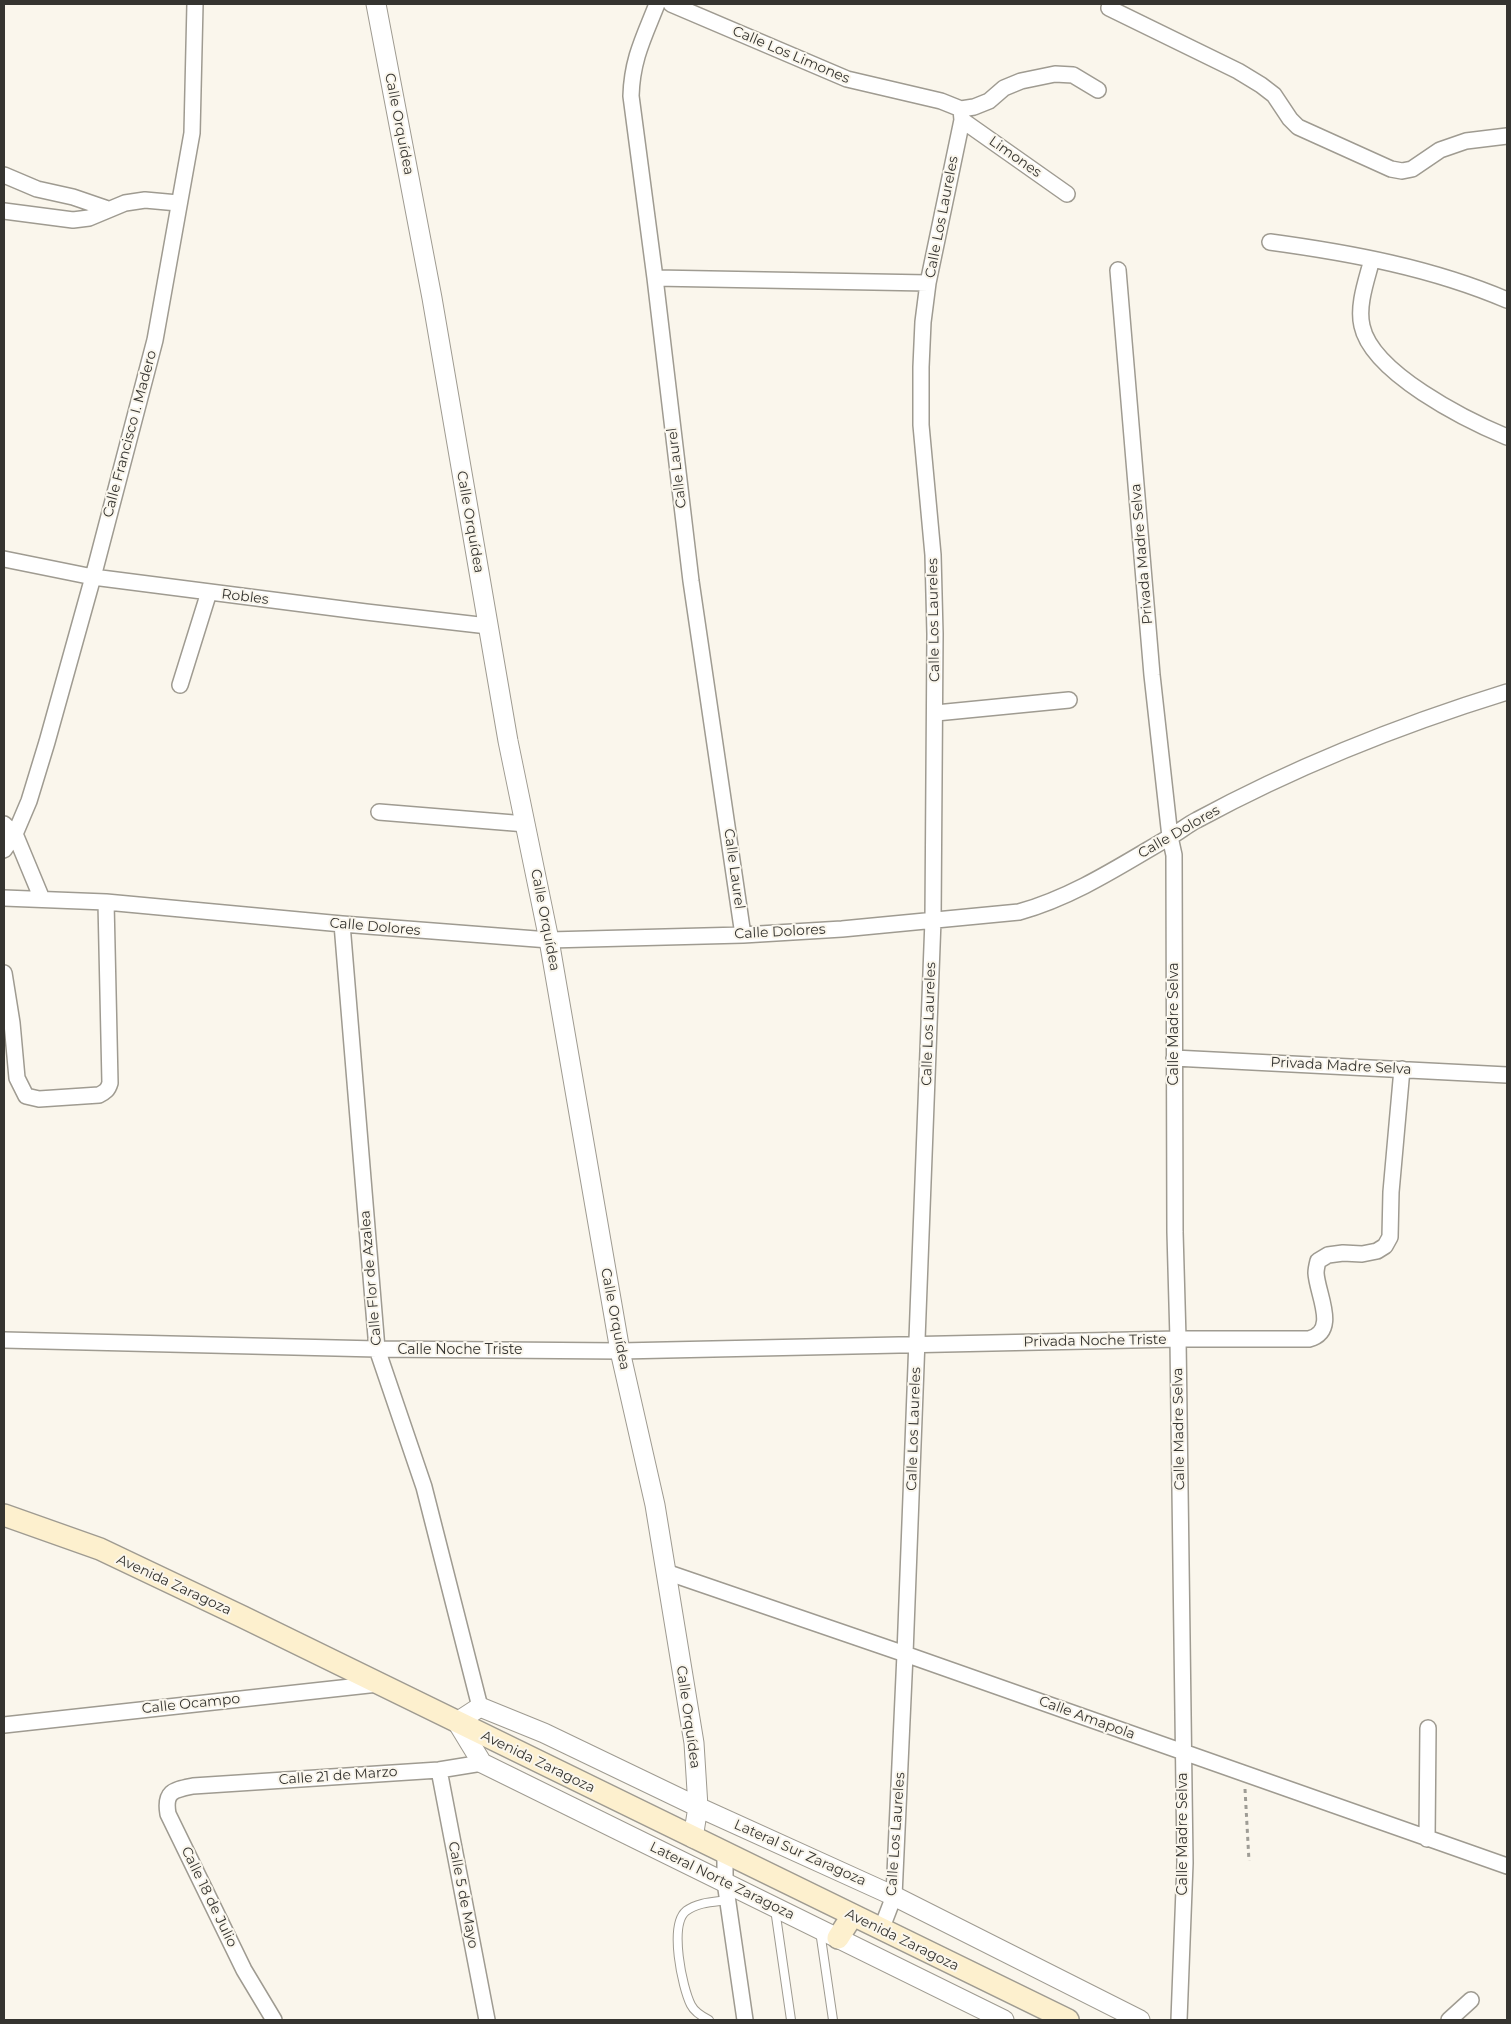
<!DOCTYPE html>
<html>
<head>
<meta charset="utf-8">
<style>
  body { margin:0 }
  #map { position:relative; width:1511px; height:2024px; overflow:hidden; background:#faf6ec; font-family:Montserrat,sans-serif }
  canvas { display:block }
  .frame { position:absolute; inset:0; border:5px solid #353430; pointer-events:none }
</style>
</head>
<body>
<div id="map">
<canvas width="1511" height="2024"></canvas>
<div class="frame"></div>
</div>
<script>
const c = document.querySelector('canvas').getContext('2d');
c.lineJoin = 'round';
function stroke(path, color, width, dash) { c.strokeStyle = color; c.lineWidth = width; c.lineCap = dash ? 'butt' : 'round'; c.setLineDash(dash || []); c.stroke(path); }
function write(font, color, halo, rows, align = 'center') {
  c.font = font + ' Montserrat,sans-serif'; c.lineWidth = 4; c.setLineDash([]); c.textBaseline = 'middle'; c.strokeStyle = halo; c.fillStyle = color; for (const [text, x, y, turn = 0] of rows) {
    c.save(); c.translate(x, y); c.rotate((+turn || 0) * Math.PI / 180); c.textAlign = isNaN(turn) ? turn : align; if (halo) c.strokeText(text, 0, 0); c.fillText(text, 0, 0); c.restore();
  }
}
const service = new Path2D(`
  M 775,1909 L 791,2020
  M 820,1931 L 833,2020
  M 709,2020 C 703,2017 694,2011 691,2005 C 682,1987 669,1925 686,1911 C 698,1902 714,1902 728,1900`);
const minor = new Path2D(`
  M 657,4 C 644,37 632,59 631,96 L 655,278 L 691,581 L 743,935
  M 671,4 L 847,79 L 941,101 L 961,109 L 962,120 L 928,283 L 923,322 L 921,367 L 921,425 L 933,555 L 935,634 L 933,920 L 905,1654 L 894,1896 L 881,1930
  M 1109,8 L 1238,71 L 1261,85 L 1274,95 L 1290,119 L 1298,127 L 1391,169 L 1402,171 L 1412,169 L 1440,150 L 1466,141 L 1507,136
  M 961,109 L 974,107 L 989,101 L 1004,88 L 1021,81 L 1055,74 L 1073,75 L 1098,90
  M 962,120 L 1067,194
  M 4,175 L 37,189 L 73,197 L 108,209
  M 4,211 L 73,220 L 89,218 L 125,203 L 145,200 L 178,203
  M 1270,242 C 1351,253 1432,268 1507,300
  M 1372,259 C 1367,279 1357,305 1362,326 C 1372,373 1466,420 1507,437
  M 1118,270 L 1152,675 L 1170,837 L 1174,855 L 1175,1232 L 1178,1339 L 1185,1863 L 1179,2020
  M 655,278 L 928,283
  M 4,559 L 93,577 L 366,612 L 488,626
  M 180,685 L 209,592
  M 936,713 L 1069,700
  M 379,812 L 526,824
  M 4,824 L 15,834 L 42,899
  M 4,850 L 15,834 L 29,801 L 47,742 L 93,577 L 155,340 L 192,133 L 195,4
  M 4,898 L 106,902 L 342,924 L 549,940 L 743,935 L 842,929 L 1019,912 C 1073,897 1120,866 1168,838 C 1178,833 1187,825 1197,820 C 1295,767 1400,725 1507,692
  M 342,924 L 377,1349 L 424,1487 L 480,1707
  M 4,973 L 12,1023 L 17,1078 L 26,1096 L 39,1099 L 99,1095 C 105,1092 108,1090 110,1083 L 106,902
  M 1174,1058 L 1507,1075
  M 4,1340 L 377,1349 L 620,1351 L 1178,1339 L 1309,1339 C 1339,1331 1317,1294 1316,1273 C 1316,1269 1317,1265 1318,1261 L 1328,1255 L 1343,1253 L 1362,1254 L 1377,1251 L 1385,1246 L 1390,1237 L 1391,1192 L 1402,1069
  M 666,1572 L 905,1654 L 1507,1866
  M 4,1725 L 378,1684
  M 439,1770 L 487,2020
  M 1427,1839 L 1428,1728
  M 725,1854 L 725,1882 L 745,2020
  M 274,2020 L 244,1970 L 168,1814 C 164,1791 174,1790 193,1786 L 439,1770 L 482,1763
  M 1449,2020 L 1471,2000`);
const tertiary = new Path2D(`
  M 376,4 L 432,298 L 508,741 L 549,940 L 620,1351 L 655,1505 L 694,1743 L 698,1807 L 693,1838
  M 1004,2020 L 482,1763 L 457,1722 L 480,1707 L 544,1733 L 698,1807 L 894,1896 L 1140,2020`);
const secondary = new Path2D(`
  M 4,1515 L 100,1549 L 243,1617 L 1068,2020
  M 838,1938 L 852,1916`);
stroke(service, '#9f9b91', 10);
stroke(minor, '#9f9b91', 18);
stroke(tertiary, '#9f9b91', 21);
stroke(secondary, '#9f9b91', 24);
stroke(new Path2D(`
  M 1245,1789 L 1249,1861`), '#9e9c95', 3, [4, 4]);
stroke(service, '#fff', 8);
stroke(minor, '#fff', 15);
stroke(tertiary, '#fff', 19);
stroke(secondary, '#fdf0ce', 21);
write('14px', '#353430', '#faf6ec', [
  ["Calle Los Limones",791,55,23],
  ["Calle Orquídea",399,124,79],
  ["Limones",1015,157,35],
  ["Calle Los Laureles",942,217,-79],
  ["Calle Francisco I. Madero",130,434,-75],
  ["Calle Laurel",677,468,-97],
  ["Calle Orquídea",470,522,80],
  ["Privada Madre Selva",1142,554,-95],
  ["Robles",245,597,7],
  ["Calle Los Laureles",934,620,-91],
  ["Calle Dolores",1179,832,-30],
  ["Calle Laurel",734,869,82],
  ["Calle Orquídea",545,920,79],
  ["Calle Dolores",375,927,5],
  ["Calle Dolores",780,932,-3],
  ["Calle Los Laureles",929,1024,-88],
  ["Calle Madre Selva",1174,1024,-90],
  ["Privada Madre Selva",1341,1066,3],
  ["Calle Flor de Azalea",371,1278,-95],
  ["Calle Orquídea",615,1319,79],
  ["Privada Noche Triste",1095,1341,-1],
  ["Calle Noche Triste",460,1350],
  ["Calle Los Laureles",914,1429,-88],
  ["Calle Madre Selva",1179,1429,-91],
  ["Avenida Zaragoza",174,1585,25],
  ["Calle Ocampo",191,1704,-6],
  ["Calle Orquídea",688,1717,82],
  ["Calle Amapola",1087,1718,20],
  ["Avenida Zaragoza",538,1762,26],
  ["Calle 21 de Marzo",338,1776,-4],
  ["Calle Los Laureles",896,1834,-86],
  ["Calle Madre Selva",1183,1834,-90],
  ["Lateral Sur Zaragoza",800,1853,24],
  ["Lateral Norte Zaragoza",722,1881,26],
  ["Calle 5 de Mayo",463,1895,79],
  ["Calle 18 de Julio",209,1897,64],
  ["Avenida Zaragoza",902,1940,26]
]);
</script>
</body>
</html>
